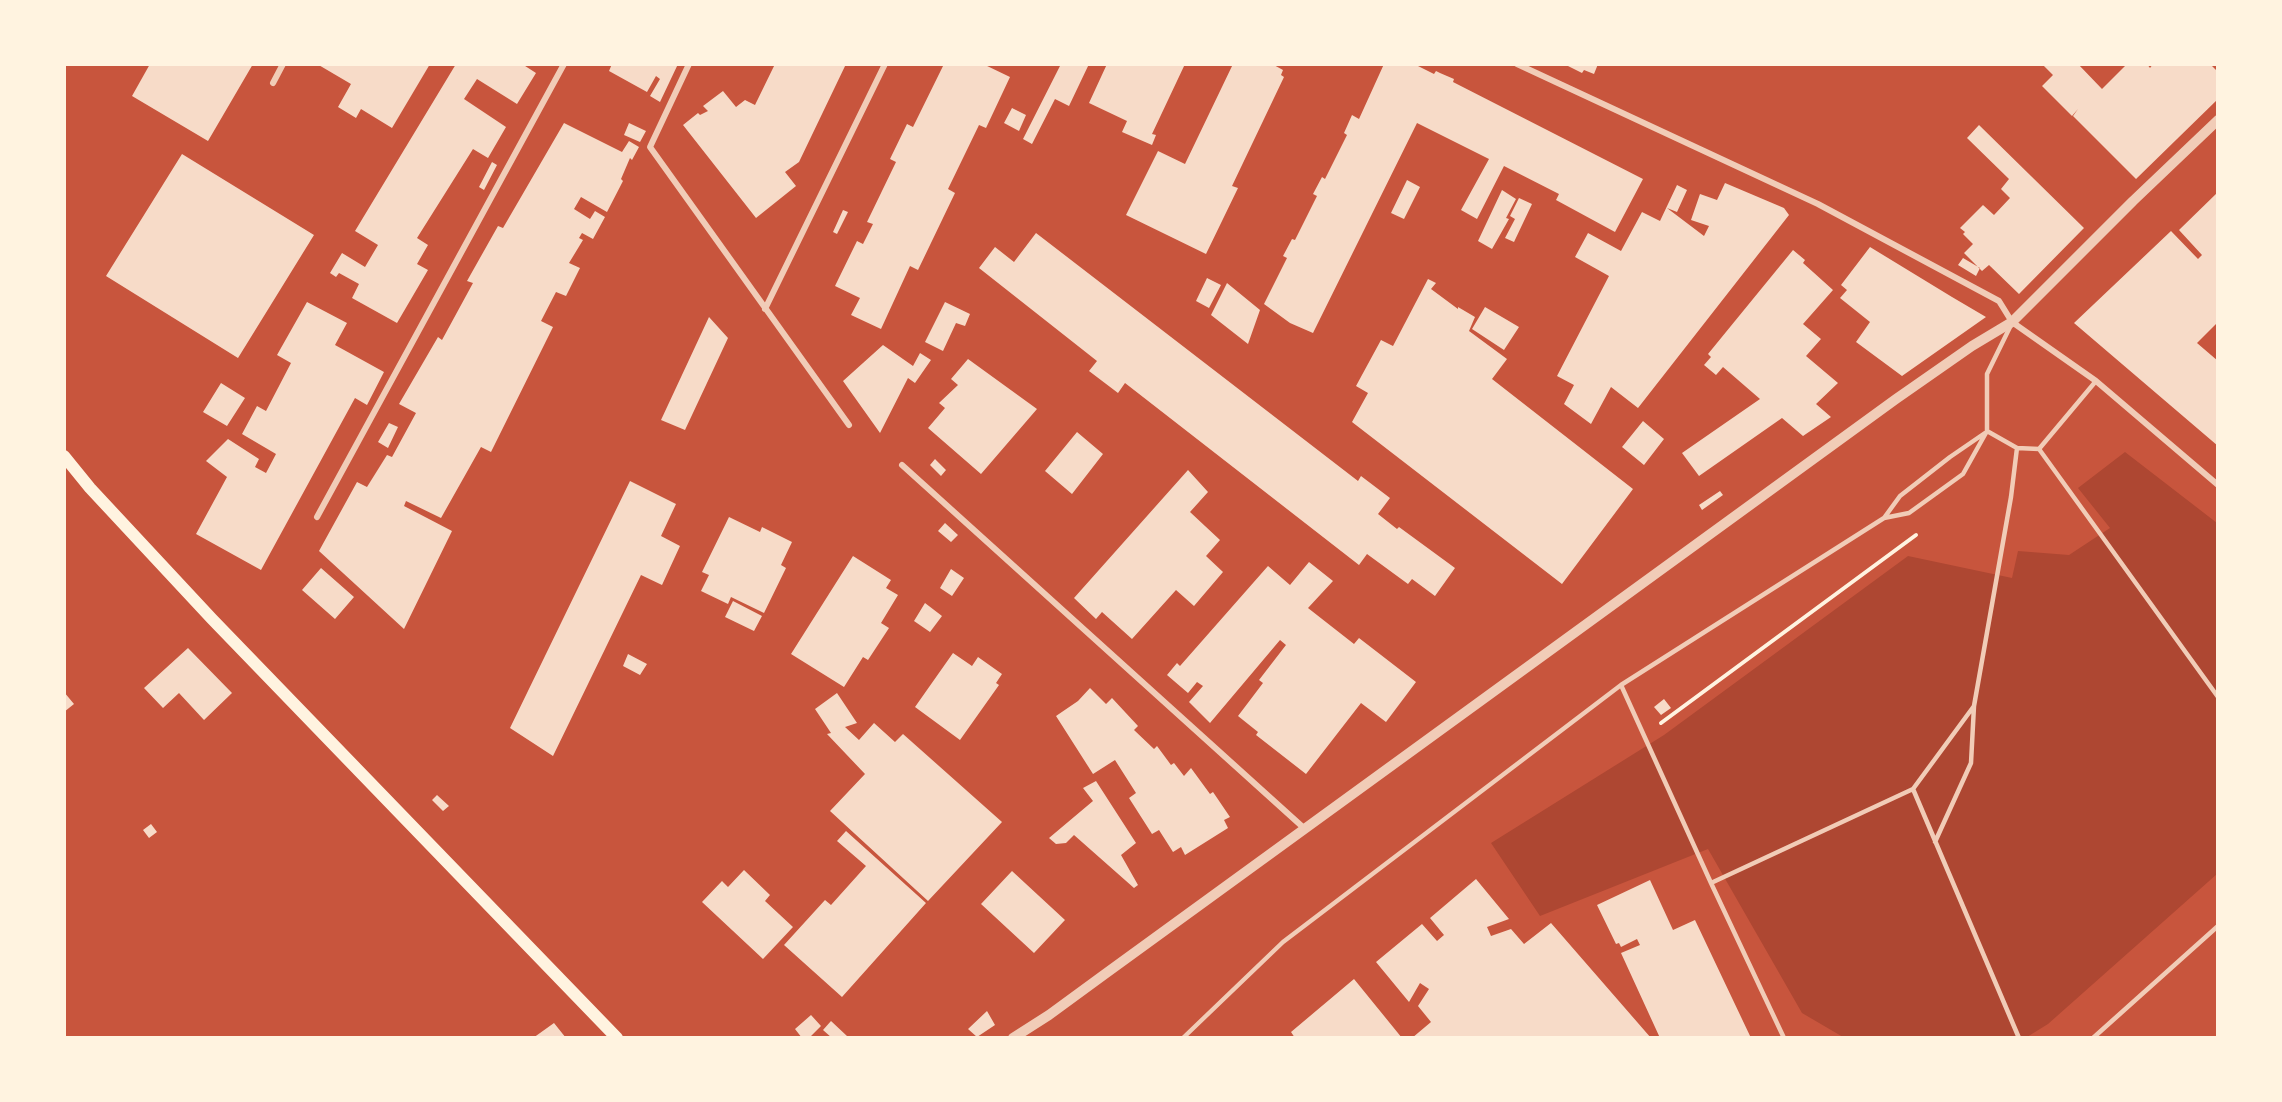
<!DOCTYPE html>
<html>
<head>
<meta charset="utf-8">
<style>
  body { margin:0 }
  #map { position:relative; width:2282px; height:1102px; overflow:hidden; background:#c8553d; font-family:Figtree,sans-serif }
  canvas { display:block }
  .frame { position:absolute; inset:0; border:66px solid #fff3e0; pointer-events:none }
</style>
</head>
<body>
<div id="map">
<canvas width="2282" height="1102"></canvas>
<div class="frame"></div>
</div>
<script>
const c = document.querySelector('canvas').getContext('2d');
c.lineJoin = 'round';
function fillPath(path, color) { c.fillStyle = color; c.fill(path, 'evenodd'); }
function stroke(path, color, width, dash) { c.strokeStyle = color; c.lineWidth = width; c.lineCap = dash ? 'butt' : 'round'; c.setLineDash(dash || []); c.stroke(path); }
fillPath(new Path2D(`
  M 2125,452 L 2217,523 L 2217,874 L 2048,1024 L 2027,1037 L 1843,1037 L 1802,1013 L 1708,849 L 1540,916 L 1491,843 L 1664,735 L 1908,556 L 2012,578 L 2018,551 L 2069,555 L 2110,528 L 2078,488 Z`), '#ae4732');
fillPath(new Path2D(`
  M 150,64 L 253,64 L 208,141 L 132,96 Z
  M 317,64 L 430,64 L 392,128 L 361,109 L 356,118 L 338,107 L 351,84 Z
  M 456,64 L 522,64 L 536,73 L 517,104 L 477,79 L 464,99 L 506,127 L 488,158 L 473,149 L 417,238 L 428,245 L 417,264 L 428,270 L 397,323 L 352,298 L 359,284 L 339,273 L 336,277 L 330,273 L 342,253 L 365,267 L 378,245 L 355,231 Z
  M 612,64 L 678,64 L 660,102 L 650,96 L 660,79 L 656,76 L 647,92 L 609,71 Z
  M 775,64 L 846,64 L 799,162 L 785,172 L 796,186 L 756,218 L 683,125 L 698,113 L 700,115 L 708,111 L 703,106 L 723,91 L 736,107 L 745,100 L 755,105 Z
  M 944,64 L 983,64 L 1010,77 L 986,128 L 979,125 L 948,189 L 955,193 L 918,270 L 910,266 L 881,329 L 851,315 L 860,298 L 835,286 L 857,241 L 863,244 L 873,224 L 867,222 L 896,162 L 890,159 L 907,124 L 913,127 Z
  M 1061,64 L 1089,64 L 1069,106 L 1055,99 L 1032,144 L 1023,139 Z
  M 1107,64 L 1185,64 L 1152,134 L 1156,135 L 1152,145 L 1122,132 L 1127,121 L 1089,103 Z
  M 1233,64 L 1272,64 L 1283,70 L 1281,75 L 1284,77 L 1232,186 L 1238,188 L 1206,254 L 1126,215 L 1158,151 L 1185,164 Z
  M 1384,64 L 1414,64 L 1434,74 L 1436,71 L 1440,73 L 1454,79 L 1453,82 L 1643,179 L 1615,232 L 1556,200 L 1559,194 L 1504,166 L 1477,219 L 1461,210 L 1489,159 L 1417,123 L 1313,333 L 1290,323 L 1264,304 L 1287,258 L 1283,256 L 1292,239 L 1295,240 L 1317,196 L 1313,194 L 1322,177 L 1325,179 L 1347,135 L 1344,133 L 1352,115 L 1359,119 Z
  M 1564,64 L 1598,64 L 1594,74 L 1584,70 L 1582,73 Z
  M 2042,64 L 2078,64 L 2102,89 L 2127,64 L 2147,64 L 2150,68 L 2153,64 L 2210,64 L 2218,72 L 2218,99 L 2136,179 L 2073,116 L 2078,109 L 2072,116 L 2042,86 L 2053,75 Z
  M 1012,108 L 1026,115 L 1019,131 L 1004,123 Z
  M 564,123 L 622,152 L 629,141 L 639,147 L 632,160 L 630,158 L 621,179 L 623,181 L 607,212 L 581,197 L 574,209 L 590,219 L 595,211 L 605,217 L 593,239 L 582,233 L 579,238 L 583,240 L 569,263 L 580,268 L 566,296 L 556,292 L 541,321 L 553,327 L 491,452 L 481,447 L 441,518 L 406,501 L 404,506 L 452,531 L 404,629 L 319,551 L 357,482 L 367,487 L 387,455 L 392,457 L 416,413 L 399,404 L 438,337 L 442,340 L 473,283 L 467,281 L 498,226 L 503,228 Z
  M 629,123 L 646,131 L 640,142 L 624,135 Z
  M 1979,125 L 2084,228 L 2019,294 L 1989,265 L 1982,271 L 1964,253 L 1973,244 L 1963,234 L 1965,232 L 1960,228 L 1983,205 L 1994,215 L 2010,198 L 2001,189 L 2009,179 L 1967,138 Z
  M 182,154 L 314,235 L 238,358 L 106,276 Z
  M 492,162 L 497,165 L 484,190 L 479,187 Z
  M 1407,180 L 1420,187 L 1404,219 L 1391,213 Z
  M 1725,183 L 1784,208 L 1789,215 L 1638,408 L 1611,387 L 1591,424 L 1564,404 L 1574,385 L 1557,376 L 1609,276 L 1575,257 L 1588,233 L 1621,251 L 1642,212 L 1660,221 L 1677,185 L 1687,190 L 1677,212 L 1667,208 L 1704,236 L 1709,226 L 1691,220 L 1700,194 L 1717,200 Z
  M 1502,190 L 1516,199 L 1506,218 L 1509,219 L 1492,249 L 1478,241 Z
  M 2218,192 L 2218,322 L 2197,343 L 2218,361 L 2218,446 L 2074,323 L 2171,231 L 2198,259 L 2202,255 L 2179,230 Z
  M 1519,198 L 1532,204 L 1514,242 L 1505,238 L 1515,219 L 1510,216 Z
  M 843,210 L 848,212 L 837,234 L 833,232 Z
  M 1036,233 L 1358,481 L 1361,476 L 1390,498 L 1378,514 L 1397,529 L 1399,527 L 1455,568 L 1435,596 L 1412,579 L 1408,584 L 1367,554 L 1359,565 L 1125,383 L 1118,393 L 1089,371 L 1097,361 L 979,268 L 995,247 L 1014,262 Z
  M 1870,247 L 1952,297 L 1986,317 L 1902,376 L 1856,342 L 1870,322 L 1840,298 L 1847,290 L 1841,285 Z
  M 1793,250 L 1805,260 L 1803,263 L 1833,290 L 1803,324 L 1821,339 L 1806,356 L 1838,383 L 1816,404 L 1831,417 L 1803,436 L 1782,418 L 1699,476 L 1682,453 L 1760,399 L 1723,367 L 1716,375 L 1704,365 L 1711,357 L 1708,354 Z
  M 1963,258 L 1980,268 L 1976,276 L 1958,265 Z
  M 1207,278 L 1221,285 L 1209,308 L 1196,301 Z
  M 1428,279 L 1436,283 L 1431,289 L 1458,309 L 1458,307 L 1475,317 L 1469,331 L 1507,359 L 1492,379 L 1633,489 L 1562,584 L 1352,422 L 1368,393 L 1356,386 L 1381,340 L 1393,346 Z
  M 1227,283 L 1260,310 L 1248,344 L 1211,315 Z
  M 307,302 L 347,323 L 335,345 L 384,372 L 367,405 L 355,398 L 261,570 L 196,534 L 227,477 L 206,461 L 228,439 L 259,459 L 255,467 L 266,473 L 276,454 L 242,434 L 257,406 L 266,411 L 291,363 L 277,355 Z
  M 945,302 L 970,314 L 965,326 L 956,323 L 943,351 L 925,342 Z
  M 1485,307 L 1519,327 L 1504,350 L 1472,329 Z
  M 709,317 L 728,338 L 685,430 L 661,420 Z
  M 883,345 L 913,366 L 920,353 L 931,360 L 915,383 L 908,378 L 880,433 L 843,381 Z
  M 968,359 L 1037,409 L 981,474 L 928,428 L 945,408 L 939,403 L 958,385 L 951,379 Z
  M 221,383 L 245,398 L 227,426 L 203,412 Z
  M 1643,421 L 1664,439 L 1644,465 L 1622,447 Z
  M 389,423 L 398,427 L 388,448 L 378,442 Z
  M 1077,432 L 1103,454 L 1072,494 L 1045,471 Z
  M 935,459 L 946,470 L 941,476 L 930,465 Z
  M 1188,470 L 1208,492 L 1190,512 L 1220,540 L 1206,556 L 1223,572 L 1194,606 L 1176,590 L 1132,639 L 1102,612 L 1096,619 L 1074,598 Z
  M 630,481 L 676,504 L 661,536 L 680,546 L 662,585 L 641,575 L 553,756 L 510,728 Z
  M 1720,491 L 1723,495 L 1702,510 L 1699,505 Z
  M 729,517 L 760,532 L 762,527 L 792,542 L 781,565 L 786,568 L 764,613 L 731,597 L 728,604 L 701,591 L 709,575 L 702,572 Z
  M 945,523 L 958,535 L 951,542 L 938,531 Z
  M 853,556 L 891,580 L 886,588 L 898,595 L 881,623 L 889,628 L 868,660 L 863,657 L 844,687 L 791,654 Z
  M 1309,562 L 1333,581 L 1308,608 L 1354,644 L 1359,638 L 1416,682 L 1386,722 L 1361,703 L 1306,774 L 1256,735 L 1258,732 L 1238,716 L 1263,683 L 1259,680 L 1286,645 L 1280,640 L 1210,723 L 1189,702 L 1203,686 L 1197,682 L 1188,693 L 1167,675 L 1177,663 L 1180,666 L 1268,566 L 1290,585 Z
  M 321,568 L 354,597 L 335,619 L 302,590 Z
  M 951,569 L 964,578 L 952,596 L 940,588 Z
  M 733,601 L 762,616 L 754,631 L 725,617 Z
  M 925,603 L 942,616 L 930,632 L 914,621 Z
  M 188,648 L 232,693 L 204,720 L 179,693 L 163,708 L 144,688 Z
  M 953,653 L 972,666 L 978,657 L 1002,674 L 996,683 L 999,685 L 960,740 L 915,707 Z
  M 628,654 L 647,664 L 640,675 L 623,666 Z
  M 1090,688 L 1106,704 L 1112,698 L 1138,726 L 1134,730 L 1154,749 L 1157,746 L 1171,765 L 1174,763 L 1184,776 L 1191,768 L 1210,794 L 1213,792 L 1230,817 L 1224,820 L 1228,828 L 1185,855 L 1181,847 L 1173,852 L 1159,830 L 1152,834 L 1129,798 L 1136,793 L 1115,760 L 1093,774 L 1056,716 L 1078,701 Z
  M 64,692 L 74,704 L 64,712 Z
  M 837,693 L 857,723 L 845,727 L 859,740 L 874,723 L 895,742 L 903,734 L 1002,822 L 928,901 L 830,811 L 865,774 L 827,734 L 831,733 L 815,709 Z
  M 1664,699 L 1671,708 L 1661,715 L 1654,707 Z
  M 1096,781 L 1136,843 L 1121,855 L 1138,885 L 1134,888 L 1074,835 L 1066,843 L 1056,844 L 1049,838 L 1093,801 L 1083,788 Z
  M 437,795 L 449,806 L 443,811 L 432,800 Z
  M 151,824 L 157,832 L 149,838 L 143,830 Z
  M 846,831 L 926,903 L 842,997 L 784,945 L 825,900 L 831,905 L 866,866 L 837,841 Z
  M 744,870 L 770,895 L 765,901 L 793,927 L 763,959 L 702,902 L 722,881 L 728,887 Z
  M 1012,871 L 1065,920 L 1034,953 L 981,904 Z
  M 1476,879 L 1509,919 L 1487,927 L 1491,936 L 1511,929 L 1524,944 L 1551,923 L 1651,1038 L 1412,1038 L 1431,1022 L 1418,1006 L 1429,989 L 1420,983 L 1409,1002 L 1376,962 L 1422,924 L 1437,941 L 1444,935 L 1430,918 Z
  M 1650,880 L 1673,930 L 1695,920 L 1751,1038 L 1660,1038 L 1621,953 L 1640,945 L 1637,939 L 1621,947 L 1619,943 L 1616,944 L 1597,905 Z
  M 1354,979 L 1402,1038 L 1295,1038 L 1291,1032 Z
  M 987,1011 L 995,1025 L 977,1037 L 968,1029 Z
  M 811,1015 L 821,1026 L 809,1038 L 802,1038 L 795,1029 Z
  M 831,1021 L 847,1036 L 846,1038 L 832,1038 L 823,1030 Z
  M 554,1023 L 566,1038 L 533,1038 Z`), '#f7dbc8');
stroke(new Path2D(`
  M 1661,723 L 1916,535`), '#fff3e0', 4);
stroke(new Path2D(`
  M 1987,431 L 2017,448 L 2039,449
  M 2039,449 L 2218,697
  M 2039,449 L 2096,381
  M 1884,518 L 1900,496 L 1950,457 L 1985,433
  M 1621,685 L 1711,883 L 1784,1038
  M 1913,789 L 2019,1038
  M 1935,842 L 1971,763 L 1974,706
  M 1711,883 L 1913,789 L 1974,706 L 2011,497 L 2017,448
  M 1183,1038 L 1283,942 L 1621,685 L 1884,518 L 1909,513 L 1963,474 L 1987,431 L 1987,374 L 2011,325
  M 2093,1038 L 2218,926`), '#f1ccb7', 4.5);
stroke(new Path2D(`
  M 689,64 L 650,147 L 849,425
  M 1517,64 L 1818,204 L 1999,301 L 2012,322 L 2096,381 L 2218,485
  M 273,83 L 283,64
  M 765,309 L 885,64
  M 902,465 L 1305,829
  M 317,517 L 564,64`), '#f1ccb7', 6);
stroke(new Path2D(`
  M 1013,1038 L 1049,1015 L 1105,974 L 1896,399 L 1972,346 L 2012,322 L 2133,201 L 2218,120`), '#f1ccb7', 10);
stroke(new Path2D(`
  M 64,456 L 90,488 L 212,619 L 617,1038`), '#fff3e0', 12);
</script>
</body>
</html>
